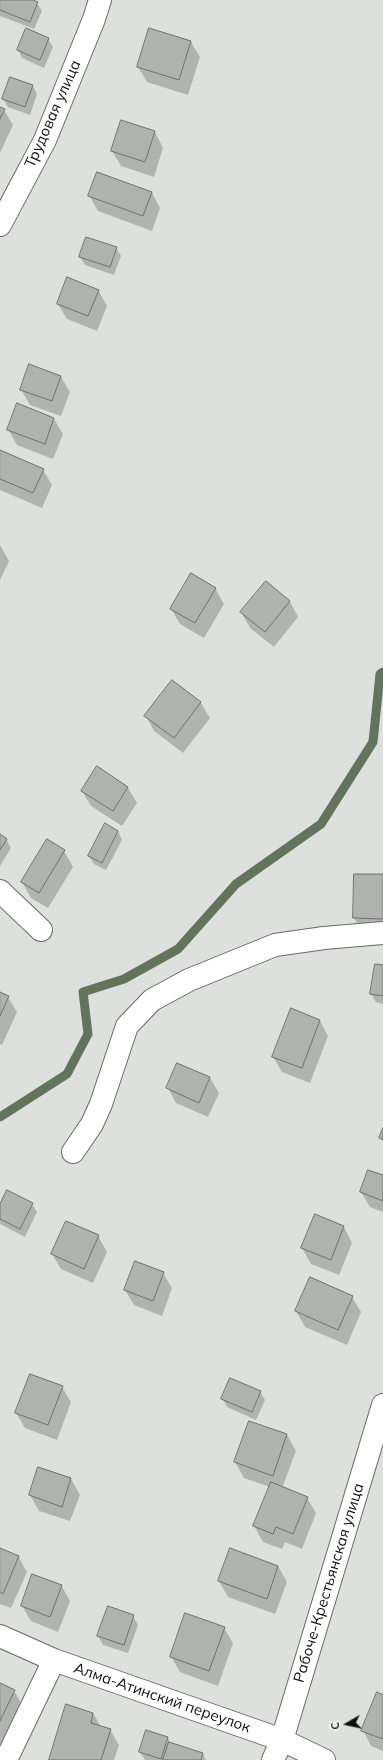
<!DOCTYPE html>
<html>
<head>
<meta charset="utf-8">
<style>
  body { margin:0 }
  #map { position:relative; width:383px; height:1760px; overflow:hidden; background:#dee0dd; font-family:Mulish,sans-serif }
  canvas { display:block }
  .north { position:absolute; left:327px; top:1704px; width:40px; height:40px; -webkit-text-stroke:3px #fff; paint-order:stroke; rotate:261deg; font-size:11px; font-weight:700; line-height:16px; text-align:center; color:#0e0f0e }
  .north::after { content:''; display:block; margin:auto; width:14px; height:18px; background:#0e0f0e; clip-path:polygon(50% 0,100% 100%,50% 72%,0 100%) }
</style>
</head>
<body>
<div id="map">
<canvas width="383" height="1760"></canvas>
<div class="north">С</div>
</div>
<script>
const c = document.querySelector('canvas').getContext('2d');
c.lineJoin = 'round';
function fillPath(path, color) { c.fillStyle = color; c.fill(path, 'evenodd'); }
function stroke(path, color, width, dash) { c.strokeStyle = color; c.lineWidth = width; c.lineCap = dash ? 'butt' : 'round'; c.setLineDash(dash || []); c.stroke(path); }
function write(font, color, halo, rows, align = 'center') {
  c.font = font + ' Mulish,sans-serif'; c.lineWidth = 3; c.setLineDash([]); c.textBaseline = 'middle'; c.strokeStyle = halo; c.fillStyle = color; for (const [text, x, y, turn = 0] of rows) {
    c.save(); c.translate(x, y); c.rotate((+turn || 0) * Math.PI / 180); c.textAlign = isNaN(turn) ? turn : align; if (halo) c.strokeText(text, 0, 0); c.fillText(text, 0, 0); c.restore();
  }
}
fillPath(new Path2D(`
  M 0,0 L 30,0 L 37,3 L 42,11 L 34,29 L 0,16 Z
  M 48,39 L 53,47 L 44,68 L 22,58 L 18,49 Z
  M 191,42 L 200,57 L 188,95 L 147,82 L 138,67 Z
  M 11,78 L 33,86 L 37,94 L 30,115 L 8,107 L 3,99 Z
  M 0,108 L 4,110 L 13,125 L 0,153 Z
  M 155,132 L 163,148 L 154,177 L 121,166 L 112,151 Z
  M 152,193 L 160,208 L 152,231 L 98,211 L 89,195 Z
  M 116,248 L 121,256 L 114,275 L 85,265 L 80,257 Z
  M 98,290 L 107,306 L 97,331 L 67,319 L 58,304 Z
  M 30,365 L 61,377 L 70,392 L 61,416 L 30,405 L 21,389 Z
  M 54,419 L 63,434 L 53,459 L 17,445 L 8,429 Z
  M 0,453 L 43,470 L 52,485 L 42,508 L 0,490 Z
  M 0,545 L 9,561 L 0,580 Z
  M 266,582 L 290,602 L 298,617 L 274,647 L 250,628 L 241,612 Z
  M 215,588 L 224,604 L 204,638 L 180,624 L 171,609 Z
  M 172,681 L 201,703 L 210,718 L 183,753 L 154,731 L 146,716 Z
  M 97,768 L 128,788 L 137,803 L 122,826 L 91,806 L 82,791 Z
  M 118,831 L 122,840 L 106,870 L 94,864 L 89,856 Z
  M 0,836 L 6,839 L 11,848 L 0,866 Z
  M 48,841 L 64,851 L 73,867 L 48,908 L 31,898 L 22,882 Z
  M 383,875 L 383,934 L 363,933 L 354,918 Z
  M 383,966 L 383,1004 L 376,1002 L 371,994 Z
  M 0,993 L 8,997 L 17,1012 L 2,1045 L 0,1044 Z
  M 320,1021 L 328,1036 L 310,1083 L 282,1072 L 273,1057 Z
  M 178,1064 L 210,1078 L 219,1093 L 208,1117 L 176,1103 L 168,1088 Z
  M 383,1176 L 383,1212 L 370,1207 L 361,1192 Z
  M 32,1204 L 37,1212 L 25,1237 L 0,1224 L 0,1206 Z
  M 315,1215 L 344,1227 L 352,1243 L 339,1275 L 311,1264 L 302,1248 Z
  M 98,1236 L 107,1252 L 93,1283 L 61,1269 L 52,1254 Z
  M 163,1273 L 172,1288 L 162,1316 L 134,1305 L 125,1290 Z
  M 310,1279 L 352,1297 L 361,1312 L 347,1345 L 305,1327 L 296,1311 Z
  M 62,1387 L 71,1402 L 57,1440 L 25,1428 L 16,1413 Z
  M 260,1392 L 265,1400 L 256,1420 L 227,1407 L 223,1399 Z
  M 249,1422 L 287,1435 L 296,1451 L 282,1488 L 307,1498 L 316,1513 L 302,1549 L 285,1542 L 282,1549 L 263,1542 L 254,1526 L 270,1487 L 244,1478 L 235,1462 Z
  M 39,1468 L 71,1479 L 80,1495 L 70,1521 L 39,1511 L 30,1495 Z
  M 0,1549 L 18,1556 L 27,1572 L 11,1608 L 0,1604 Z
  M 230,1549 L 278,1566 L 287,1582 L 275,1614 L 228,1597 L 219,1581 Z
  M 61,1585 L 70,1601 L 58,1632 L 31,1621 L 22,1606 Z
  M 133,1616 L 138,1625 L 128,1653 L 103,1645 L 98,1636 Z
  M 224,1628 L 233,1643 L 218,1686 L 180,1672 L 171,1657 Z
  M 0,1684 L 14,1691 L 23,1706 L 3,1748 L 0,1746 Z
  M 383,1696 L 383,1751 L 371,1746 L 363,1730 Z
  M 93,1713 L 101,1727 L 110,1730 L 119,1745 L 114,1760 L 50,1760 Z
  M 167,1737 L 171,1743 L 203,1754 L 206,1760 L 145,1760 L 140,1752 Z`), '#0003');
stroke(new Path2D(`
  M 0,1117 L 67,1074 L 88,1034 L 83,992 L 124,979 L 178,949 L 236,884 L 321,824 L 373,742 L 380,674 L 383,672`), '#63745c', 9);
const building = new Path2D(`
  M 0,0 L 33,0 L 38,2 L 30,22 L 0,10 Z
  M 26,28 L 49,38 L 40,60 L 17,50 Z
  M 149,28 L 191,41 L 179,80 L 137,67 Z
  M 10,77 L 33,85 L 25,107 L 2,99 Z
  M 0,107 L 5,109 L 0,119 Z
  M 121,120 L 155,131 L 145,162 L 111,151 Z
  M 97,172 L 152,192 L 143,216 L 88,196 Z
  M 86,237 L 117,247 L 110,267 L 79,257 Z
  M 67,277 L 99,290 L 88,316 L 57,304 Z
  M 29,364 L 61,376 L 52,401 L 20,390 Z
  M 17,403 L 54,418 L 45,444 L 7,430 Z
  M 0,450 L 44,469 L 33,493 L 0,479 Z
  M 191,573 L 216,588 L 195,623 L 170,609 Z
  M 266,581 L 290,601 L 265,632 L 240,612 Z
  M 172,680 L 201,702 L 174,738 L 144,716 Z
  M 97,766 L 128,787 L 113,811 L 81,791 Z
  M 105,823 L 118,831 L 102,863 L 88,856 Z
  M 0,834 L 7,839 L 0,850 Z
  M 47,839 L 65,850 L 39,893 L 21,882 Z
  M 354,874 L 383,874 L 383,919 L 353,918 Z
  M 375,964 L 383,965 L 383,996 L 370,994 Z
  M 0,992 L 9,996 L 0,1016 Z
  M 291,1008 L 320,1020 L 302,1068 L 272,1057 Z
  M 177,1063 L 210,1077 L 199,1103 L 166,1088 Z
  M 383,1128 L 383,1140 L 379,1138 Z
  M 368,1170 L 383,1175 L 383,1201 L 360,1192 Z
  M 7,1190 L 33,1203 L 20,1229 L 0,1219 L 0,1204 Z
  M 315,1214 L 344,1226 L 331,1260 L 301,1248 Z
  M 66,1221 L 99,1235 L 84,1269 L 51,1254 Z
  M 135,1261 L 164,1272 L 153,1301 L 124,1290 Z
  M 310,1277 L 353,1296 L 338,1330 L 295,1311 Z
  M 30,1374 L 63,1386 L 48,1425 L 15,1413 Z
  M 230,1378 L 261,1391 L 252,1412 L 221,1399 Z
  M 249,1421 L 287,1434 L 273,1476 L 234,1462 Z
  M 38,1467 L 71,1478 L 62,1507 L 29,1495 Z
  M 271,1482 L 308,1497 L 293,1534 L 276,1527 L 273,1534 L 253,1526 Z
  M 0,1548 L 19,1556 L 3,1594 L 0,1592 Z
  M 230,1548 L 278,1566 L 267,1599 L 218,1581 Z
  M 32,1574 L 62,1585 L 50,1617 L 21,1606 Z
  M 108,1606 L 134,1615 L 124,1645 L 97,1636 Z
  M 185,1613 L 225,1627 L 209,1671 L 170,1657 Z
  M 0,1683 L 15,1690 L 0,1721 Z
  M 377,1692 L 383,1695 L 383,1739 L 361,1731 Z
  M 66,1704 L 93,1713 L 91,1723 L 111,1729 L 101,1760 L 49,1760 Z
  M 146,1730 L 168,1737 L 161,1759 L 139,1752 Z
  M 169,1742 L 203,1753 L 201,1760 L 163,1760 Z`);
fillPath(building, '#b0b2af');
stroke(building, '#70716f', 1);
const street = new Path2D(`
  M 0,225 L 45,140 L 94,19 L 100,0
  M 0,891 L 41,930
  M 73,1152 L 92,1124 L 101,1104 L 127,1026 L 152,1000 L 189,980 L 275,945 L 324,938 L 383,933
  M 0,1636 L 54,1660 L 282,1740 L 324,1760
  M 6,1760 L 54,1660
  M 273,1760 L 282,1740 L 383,1405`);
stroke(street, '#696a68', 24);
stroke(street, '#fff', 22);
write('15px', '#0e0f0e', '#fff', [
  ["Трудовая улица",53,114,-66],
  ["Рабоче-Крестьянская улица",329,1583,-73],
  ["Алма-Атинский переулок",162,1698,19]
]);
</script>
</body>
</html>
